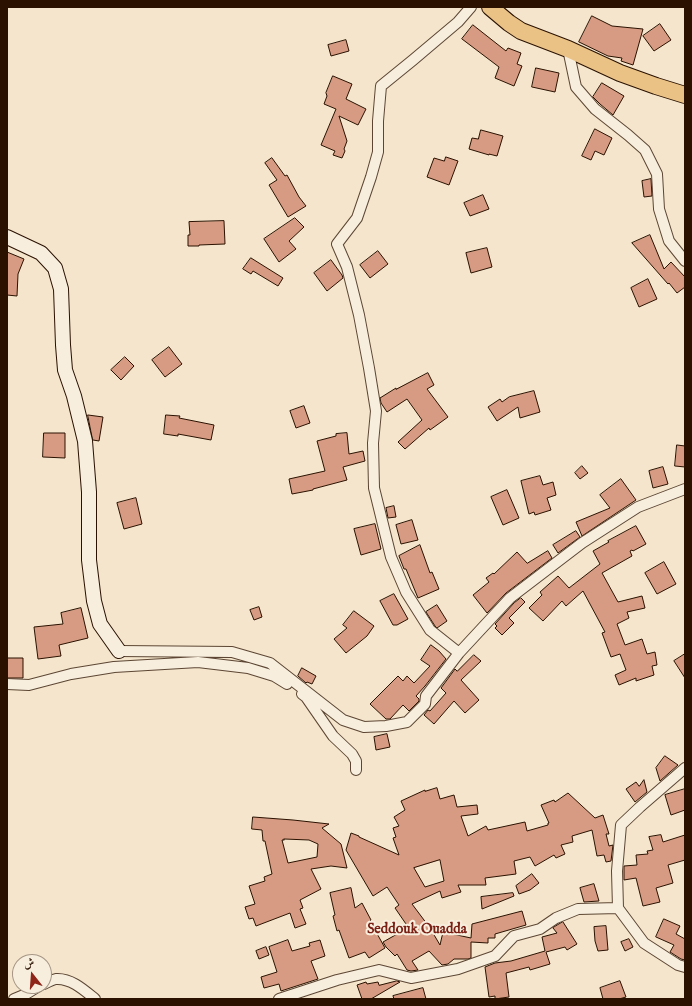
<!DOCTYPE html>
<html>
<head>
<meta charset="utf-8">
<style>
  body { margin:0 }
  #map { position:relative; width:692px; height:1006px; overflow:hidden; background:#f4e5cc; font-family:"IM FELL English",Amiri,serif }
  canvas { display:block }
  .frame { position:absolute; inset:0; border:8px solid #2a1100; pointer-events:none }
  .north { position:absolute; left:12px; top:954px; width:40px; height:40px; box-sizing:border-box; background:#f8eede; border:1px solid #a69685; border-radius:50%; rotate:343deg; font-size:11px; font-weight:700; line-height:16px; text-align:center; color:#2a1100 }
  .north::after { content:''; display:block; margin:auto; width:14px; height:18px; background:#8f2418; clip-path:polygon(50% 0,100% 100%,50% 72%,0 100%) }
</style>
</head>
<body>
<div id="map">
<canvas width="692" height="1006"></canvas>
<div class="frame"></div>
<div class="north">ش</div>
</div>
<script>
const c = document.querySelector('canvas').getContext('2d');
c.lineJoin = 'round';
function fillPath(path, color) { c.fillStyle = color; c.fill(path, 'evenodd'); }
function stroke(path, color, width, dash) { c.strokeStyle = color; c.lineWidth = width; c.lineCap = dash ? 'butt' : 'round'; c.setLineDash(dash || []); c.stroke(path); }
function write(font, color, halo, rows, align = 'center') {
  c.font = font + ' "IM FELL English",serif'; c.lineWidth = 4; c.setLineDash([]); c.textBaseline = 'middle'; c.strokeStyle = halo; c.fillStyle = color; for (const [text, x, y, turn = 0] of rows) {
    c.save(); c.translate(x, y); c.rotate((+turn || 0) * Math.PI / 180); c.textAlign = isNaN(turn) ? turn : align; if (halo) c.strokeText(text, 0, 0); c.fillText(text, 0, 0); c.restore();
  }
}
const building = new Path2D(`
  M 592,16 L 612,26 L 643,29 L 633,65 L 621,61 L 622,58 L 608,56 L 579,42 Z
  M 660,24 L 671,40 L 654,51 L 643,36 Z
  M 473,25 L 506,51 L 508,48 L 521,53 L 517,64 L 522,66 L 514,86 L 495,78 L 499,67 L 462,39 Z
  M 346,40 L 349,51 L 331,56 L 328,45 Z
  M 536,68 L 559,73 L 555,92 L 532,87 Z
  M 333,76 L 352,84 L 346,99 L 366,109 L 358,125 L 339,116 L 347,141 L 344,149 L 345,151 L 342,158 L 333,155 L 335,151 L 321,145 L 336,109 L 324,104 L 327,96 L 326,93 Z
  M 602,83 L 624,96 L 613,115 L 600,104 L 593,97 Z
  M 595,129 L 612,138 L 604,155 L 595,151 L 591,160 L 582,156 Z
  M 481,130 L 503,136 L 497,156 L 489,154 L 489,155 L 469,149 L 472,138 L 478,139 Z
  M 446,157 L 458,161 L 449,185 L 427,177 L 434,158 L 444,161 Z
  M 272,158 L 285,176 L 287,175 L 299,197 L 306,206 L 288,217 L 269,185 L 277,180 L 265,163 Z
  M 651,179 L 652,196 L 644,197 L 642,181 Z
  M 483,195 L 489,209 L 470,216 L 464,203 Z
  M 295,218 L 304,227 L 289,241 L 296,249 L 279,262 L 264,239 Z
  M 224,221 L 225,244 L 199,245 L 199,246 L 188,246 L 188,235 L 190,235 L 189,222 Z
  M 650,235 L 664,269 L 671,262 L 685,277 L 685,287 L 677,293 L 669,283 L 668,284 L 632,243 Z
  M 487,248 L 492,267 L 471,273 L 466,253 Z
  M 378,251 L 388,264 L 370,278 L 360,265 Z
  M 7,252 L 24,259 L 18,274 L 17,296 L 7,295 Z
  M 251,258 L 283,278 L 278,286 L 253,271 L 251,274 L 243,269 Z
  M 331,260 L 342,275 L 343,278 L 327,291 L 314,273 Z
  M 648,279 L 657,299 L 639,307 L 631,288 Z
  M 169,347 L 182,364 L 165,377 L 152,360 Z
  M 125,357 L 134,366 L 121,380 L 111,370 Z
  M 428,373 L 434,385 L 427,389 L 448,417 L 430,430 L 429,428 L 405,449 L 398,442 L 422,420 L 407,399 L 387,412 L 381,403 L 380,398 L 396,388 L 396,389 Z
  M 534,391 L 540,412 L 520,418 L 518,407 L 497,421 L 488,407 L 500,399 L 502,402 L 509,397 Z
  M 304,406 L 310,423 L 296,428 L 290,411 Z
  M 88,415 L 103,417 L 99,441 L 93,440 Z
  M 166,415 L 180,416 L 179,418 L 214,425 L 211,440 L 178,434 L 178,436 L 164,434 Z
  M 44,433 L 65,433 L 65,458 L 43,457 Z
  M 347,433 L 349,454 L 363,451 L 365,461 L 343,467 L 347,480 L 313,489 L 313,490 L 292,494 L 289,479 L 325,471 L 317,441 L 336,436 L 336,434 Z
  M 677,445 L 685,446 L 685,467 L 675,466 Z
  M 582,466 L 588,473 L 580,479 L 575,473 Z
  M 663,467 L 668,484 L 653,488 L 649,471 Z
  M 540,476 L 543,485 L 553,482 L 556,495 L 547,498 L 551,510 L 535,515 L 534,512 L 529,514 L 521,481 Z
  M 621,479 L 636,500 L 582,536 L 576,522 L 610,508 L 600,495 Z
  M 507,490 L 519,518 L 503,525 L 491,497 Z
  M 136,498 L 142,524 L 124,529 L 117,503 Z
  M 394,506 L 396,517 L 388,518 L 386,508 Z
  M 412,520 L 418,540 L 401,544 L 396,525 Z
  M 375,524 L 381,549 L 361,555 L 354,529 Z
  M 636,526 L 646,544 L 633,551 L 632,550 L 630,551 L 632,556 L 602,573 L 618,602 L 642,596 L 645,608 L 627,612 L 629,618 L 617,624 L 625,645 L 642,639 L 647,654 L 655,652 L 657,665 L 652,666 L 654,675 L 636,681 L 636,678 L 619,685 L 615,675 L 626,670 L 620,654 L 611,657 L 602,633 L 605,632 L 583,591 L 566,606 L 562,601 L 543,621 L 529,608 L 542,595 L 540,592 L 558,576 L 569,588 L 600,564 L 593,551 L 609,542 L 608,541 Z
  M 576,531 L 580,537 L 558,553 L 553,545 Z
  M 420,545 L 430,573 L 432,572 L 439,589 L 418,598 L 406,569 L 404,569 L 399,556 Z
  M 548,551 L 552,558 L 506,593 L 487,613 L 473,595 L 489,582 L 486,578 L 493,573 L 494,574 L 517,552 L 527,563 Z
  M 664,562 L 676,584 L 657,594 L 645,573 Z
  M 394,594 L 408,619 L 397,625 L 393,625 L 380,601 Z
  M 521,598 L 525,602 L 509,618 L 514,623 L 502,635 L 495,628 L 497,626 L 495,624 L 514,603 Z
  M 437,605 L 447,621 L 437,628 L 435,626 L 426,612 Z
  M 259,607 L 262,617 L 254,620 L 250,610 Z
  M 81,608 L 88,638 L 59,645 L 61,656 L 38,659 L 34,627 L 63,624 L 61,613 Z
  M 354,611 L 374,626 L 367,636 L 346,653 L 334,639 L 347,628 L 343,625 Z
  M 431,645 L 439,651 L 446,659 L 425,686 L 416,696 L 419,699 L 419,701 L 409,711 L 403,705 L 390,719 L 386,719 L 370,704 L 398,676 L 403,681 L 407,676 L 414,683 L 430,666 L 421,660 Z
  M 685,654 L 685,678 L 674,661 Z
  M 474,655 L 481,661 L 461,680 L 479,700 L 465,713 L 454,701 L 434,724 L 424,715 L 428,710 L 430,711 L 446,693 L 441,688 L 455,669 L 457,671 Z
  M 7,658 L 23,658 L 23,678 L 7,678 Z
  M 302,668 L 316,676 L 312,684 L 307,682 L 306,683 L 298,676 Z
  M 387,734 L 390,747 L 376,750 L 374,737 Z
  M 665,756 L 678,765 L 660,781 L 656,768 Z
  M 644,780 L 647,792 L 635,802 L 626,789 L 636,782 L 639,786 Z
  M 437,788 L 440,799 L 454,795 L 457,807 L 477,805 L 478,814 L 461,816 L 468,836 L 486,826 L 488,830 L 525,822 L 527,831 L 548,825 L 548,823 L 549,823 L 541,805 L 554,800 L 555,802 L 568,793 L 595,818 L 603,815 L 609,834 L 606,834 L 609,846 L 613,845 L 611,861 L 606,862 L 604,855 L 597,856 L 592,830 L 572,836 L 573,842 L 561,845 L 565,854 L 556,858 L 554,855 L 535,866 L 530,857 L 514,861 L 516,874 L 485,878 L 486,885 L 458,885 L 461,892 L 442,898 L 440,891 L 412,904 L 430,928 L 440,945 L 443,932 L 471,938 L 472,924 L 522,911 L 526,925 L 495,934 L 495,938 L 488,938 L 488,943 L 471,942 L 471,958 L 468,959 L 454,959 L 448,964 L 442,965 L 429,951 L 412,961 L 418,970 L 411,971 L 407,970 L 397,954 L 395,956 L 386,947 L 383,942 L 399,933 L 398,931 L 406,924 L 395,908 L 399,905 L 387,887 L 373,896 L 346,850 L 351,833 L 359,836 L 359,837 L 399,855 L 393,838 L 396,837 L 393,828 L 399,826 L 394,817 L 405,810 L 401,801 L 425,790 L 425,791 ZM 440,860 L 444,881 L 425,887 L 414,868 Z
  M 685,789 L 685,810 L 671,815 L 665,795 Z
  M 253,817 L 293,820 L 329,824 L 322,828 L 341,844 L 347,868 L 331,866 L 311,869 L 321,889 L 300,900 L 303,908 L 300,909 L 306,924 L 295,928 L 290,913 L 256,926 L 253,918 L 249,919 L 245,907 L 255,904 L 249,886 L 265,881 L 264,877 L 272,874 L 265,841 L 263,841 L 262,830 L 252,829 ZM 284,839 L 309,840 L 318,844 L 317,857 L 288,863 L 282,840 L 284,840 Z
  M 661,835 L 663,842 L 685,835 L 685,860 L 668,865 L 673,883 L 656,888 L 660,902 L 643,906 L 636,878 L 624,880 L 624,866 L 637,865 L 636,855 L 648,854 L 647,851 L 653,850 L 649,837 Z
  M 532,874 L 539,883 L 530,890 L 519,894 L 516,886 Z
  M 594,884 L 599,901 L 584,902 L 580,888 Z
  M 351,888 L 355,908 L 362,903 L 371,920 L 370,921 L 385,948 L 369,958 L 365,952 L 349,958 L 339,930 L 337,931 L 333,916 L 335,915 L 330,893 Z
  M 513,893 L 514,896 L 482,909 L 481,897 Z
  M 664,919 L 680,926 L 676,934 L 685,939 L 685,960 L 681,959 L 670,952 L 674,945 L 656,937 Z
  M 563,922 L 577,944 L 567,950 L 565,947 L 546,952 L 550,964 L 530,970 L 529,967 L 506,973 L 509,997 L 495,999 L 495,996 L 489,997 L 485,967 L 495,963 L 511,961 L 545,951 L 542,937 L 557,933 L 553,928 Z
  M 606,926 L 608,950 L 598,951 L 595,941 L 594,927 Z
  M 629,939 L 633,947 L 625,951 L 621,942 Z
  M 288,940 L 292,951 L 310,946 L 309,943 L 320,940 L 325,956 L 311,961 L 318,979 L 281,991 L 279,984 L 264,988 L 261,977 L 277,972 L 269,947 Z
  M 266,947 L 269,955 L 259,959 L 256,951 Z
  M 397,981 L 400,982 L 371,999 L 362,999 L 357,985 L 366,982 L 367,984 L 378,982 L 379,985 Z
  M 620,981 L 626,997 L 619,999 L 603,999 L 600,988 Z
  M 423,988 L 426,999 L 394,999 L 393,996 Z`);
fillPath(building, '#d69b82');
stroke(building, '#2a1100', 1);
const street = new Path2D(`
  M 568,49 L 576,87 L 595,109 L 628,135 L 645,150 L 657,174 L 659,209 L 669,241 L 685,261
  M 119,651 L 232,652 L 270,663 L 343,720 L 364,727 L 386,726 L 407,722 L 425,704 L 426,696 L 459,653 L 510,598 L 582,543 L 638,507 L 685,489
  M 459,653 L 430,630 L 406,592 L 391,557 L 374,488 L 373,443 L 376,411 L 369,368 L 359,315 L 347,267 L 337,244 L 357,218 L 371,177 L 378,152 L 378,121 L 381,86 L 413,60 L 458,22 L 471,7
  M 7,684 L 29,685 L 71,674 L 114,667 L 198,662 L 248,668 L 274,676 L 287,684
  M 302,694 L 306,697 L 333,736 L 352,754 L 356,761 L 356,770
  M 685,768 L 640,807 L 621,825 L 617,871 L 618,908 L 644,943 L 678,965 L 685,967
  M 44,984 C 48,982 52,980 56,979 C 71,978 84,990 95,999
  M 14,999 L 26,994 L 39,986
  M 279,999 L 337,980 L 379,970 L 411,978 L 458,969 L 495,956 L 514,936 L 540,929 L 556,918 L 578,909 L 618,908`);
const secondary = new Path2D(`
  M 7,237 L 41,253 L 55,268 L 61,289 L 63,345 L 65,370 L 74,396 L 85,441 L 89,492 L 89,560 L 94,601 L 100,624 L 119,651`);
const primary = new Path2D(`
  M 490,7 L 509,23 L 521,31 L 568,49 L 620,73 L 656,86 L 685,95`);
stroke(street, '#5c4633', 12);
stroke(secondary, '#2a1100', 16);
stroke(primary, '#2a1100', 18);
stroke(street, '#f8eede', 10);
stroke(secondary, '#f8eede', 14);
stroke(primary, '#eac286', 16);
write('bold 14px', '#7a1f14', '#f8eede', [
  ["Seddouk Ouadda",417,930]
]);
</script>
</body>
</html>
